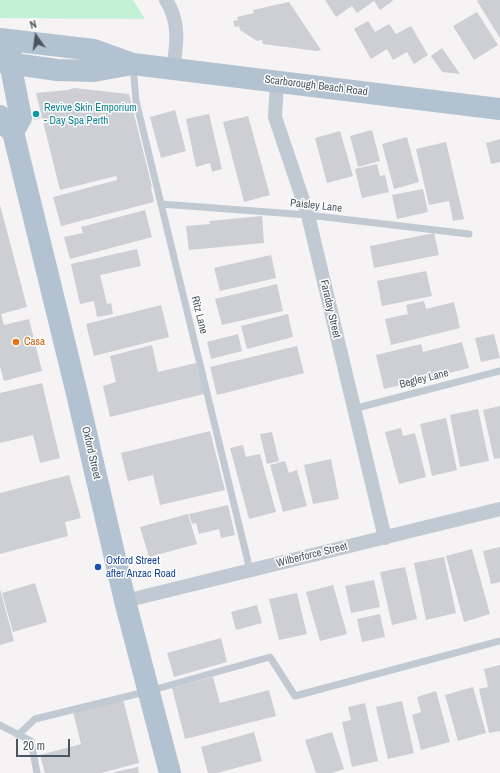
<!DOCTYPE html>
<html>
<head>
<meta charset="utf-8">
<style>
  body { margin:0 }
  #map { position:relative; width:500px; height:773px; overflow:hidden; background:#f5f3f3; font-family:"Archivo Narrow",sans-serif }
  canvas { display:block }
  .north { position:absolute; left:16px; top:16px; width:40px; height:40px; -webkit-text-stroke:3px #fff; paint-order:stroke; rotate:346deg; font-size:11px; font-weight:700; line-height:16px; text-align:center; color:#4a5661 }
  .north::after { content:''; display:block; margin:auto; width:14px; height:18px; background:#4a5661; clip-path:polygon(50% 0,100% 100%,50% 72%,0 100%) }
  .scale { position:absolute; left:16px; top:739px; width:54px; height:18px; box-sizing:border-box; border:2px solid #4a5661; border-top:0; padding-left:5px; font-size:12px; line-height:14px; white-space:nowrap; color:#4a5661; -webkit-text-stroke:3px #fff; paint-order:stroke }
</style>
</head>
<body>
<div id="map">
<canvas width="500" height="773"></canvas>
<div class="north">N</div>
<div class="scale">20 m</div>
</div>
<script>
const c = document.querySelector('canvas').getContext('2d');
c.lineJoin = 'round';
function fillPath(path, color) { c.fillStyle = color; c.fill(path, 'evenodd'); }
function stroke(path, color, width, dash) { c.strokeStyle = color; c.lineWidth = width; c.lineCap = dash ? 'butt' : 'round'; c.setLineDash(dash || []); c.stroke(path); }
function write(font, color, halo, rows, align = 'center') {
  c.font = font + ' "Archivo Narrow",sans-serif'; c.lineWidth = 3; c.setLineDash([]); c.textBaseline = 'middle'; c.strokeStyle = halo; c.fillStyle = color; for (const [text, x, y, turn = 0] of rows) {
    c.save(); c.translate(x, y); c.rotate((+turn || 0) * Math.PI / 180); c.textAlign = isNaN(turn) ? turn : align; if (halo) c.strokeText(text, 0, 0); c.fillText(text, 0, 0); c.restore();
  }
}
fillPath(new Path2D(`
  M 0,0 L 133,0 L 145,19 L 0,18 Z`), '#c3f1d5');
fillPath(new Path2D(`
  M 325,0 L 392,0 L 393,1 L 380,10 L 374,1 L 357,13 L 352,6 L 336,17 Z
  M 479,0 L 500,0 L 500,38 L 477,1 Z
  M 289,2 L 321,50 L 317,51 L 263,44 L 262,40 L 257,41 L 240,30 L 239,26 L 235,27 L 233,21 L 238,20 L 237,17 L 254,13 L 253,10 Z
  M 477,12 L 498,45 L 474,60 L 453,26 Z
  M 368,21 L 375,32 L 389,24 L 396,34 L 411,26 L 428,55 L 414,64 L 407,52 L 393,60 L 387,49 L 371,59 L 354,29 Z
  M 442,48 L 460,74 L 442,72 L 431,56 Z
  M 74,88 L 129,94 L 152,187 L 151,187 L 154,202 L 61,226 L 53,197 L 117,180 L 116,176 L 60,190 L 36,93 L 68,90 Z
  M 37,110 L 41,118 L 34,120 L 32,111 Z
  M 175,110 L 186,151 L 161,158 L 150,117 Z
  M 209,114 L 222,169 L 212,172 L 210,163 L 196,167 L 186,119 Z
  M 248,116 L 270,195 L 244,202 L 223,122 Z
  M 372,130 L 380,161 L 358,167 L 350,136 Z
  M 340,131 L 353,176 L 327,183 L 315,138 Z
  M 407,137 L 419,182 L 394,189 L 382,144 Z
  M 500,139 L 500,162 L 491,164 L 486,143 Z
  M 446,142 L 464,219 L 453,221 L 449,201 L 429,205 L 416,149 Z
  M 377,164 L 380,176 L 385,175 L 389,192 L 362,198 L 355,169 Z
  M 423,189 L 428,212 L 397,219 L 392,195 Z
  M 0,205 L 27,307 L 1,314 L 4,325 L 29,319 L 42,371 L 4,381 L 0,366 Z
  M 145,210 L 152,237 L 70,259 L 64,237 L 83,233 L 81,227 Z
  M 262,216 L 264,243 L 189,250 L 186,226 L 210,224 L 209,221 Z
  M 434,233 L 439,255 L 374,268 L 370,246 Z
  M 137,249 L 141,266 L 100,275 L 107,304 L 111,303 L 113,314 L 97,317 L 94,301 L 80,304 L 71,264 Z
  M 271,255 L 276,278 L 220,291 L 214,268 Z
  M 426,271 L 432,296 L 382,306 L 377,281 Z
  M 277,284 L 283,311 L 222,325 L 215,299 Z
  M 424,301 L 426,309 L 454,302 L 460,328 L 391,345 L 385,319 L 408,314 L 406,305 Z
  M 161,305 L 169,337 L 94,356 L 86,324 Z
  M 288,314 L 293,337 L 247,349 L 241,326 Z
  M 238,334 L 242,351 L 211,359 L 207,342 Z
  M 494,334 L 500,358 L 481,362 L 475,338 Z
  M 462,342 L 469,368 L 384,389 L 376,355 L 421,344 L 423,352 Z
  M 152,345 L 158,372 L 196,363 L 204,394 L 110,417 L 103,386 L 116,382 L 110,356 Z
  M 297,346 L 304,373 L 217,395 L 210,367 Z
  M 42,383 L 60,458 L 40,463 L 33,435 L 0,443 L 0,393 Z
  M 500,406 L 500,458 L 494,459 L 483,410 Z
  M 478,409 L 489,461 L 460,467 L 450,415 Z
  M 446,418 L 457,470 L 432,476 L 420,424 Z
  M 401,428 L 403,436 L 415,433 L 426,477 L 399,484 L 385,432 Z
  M 210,431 L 225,490 L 160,505 L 153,475 L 128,481 L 121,453 Z
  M 272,432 L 279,461 L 267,464 L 260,434 Z
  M 243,445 L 246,457 L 260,454 L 276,512 L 249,519 L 230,448 Z
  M 331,459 L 339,499 L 313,504 L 304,465 Z
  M 285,461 L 289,473 L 297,470 L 307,506 L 283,512 L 270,465 Z
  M 69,475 L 81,518 L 65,522 L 68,536 L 0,554 L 0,493 Z
  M 228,505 L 235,535 L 221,538 L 219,529 L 199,534 L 196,523 L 192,524 L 189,514 Z
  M 188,514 L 197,544 L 149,557 L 140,527 Z
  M 500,547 L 500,582 L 491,584 L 483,551 Z
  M 472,549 L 490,614 L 464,622 L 446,556 Z
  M 444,557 L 456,613 L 426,620 L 414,563 Z
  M 405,567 L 417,619 L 392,625 L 380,572 Z
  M 374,580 L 380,607 L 351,613 L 345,586 Z
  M 35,583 L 47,622 L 13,632 L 2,593 Z
  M 333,585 L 347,634 L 320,641 L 306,592 Z
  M 0,589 L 14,641 L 0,645 Z
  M 297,593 L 307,634 L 279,640 L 269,599 Z
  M 257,605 L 262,623 L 236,630 L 231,612 Z
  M 380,614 L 385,637 L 362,642 L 357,619 Z
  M 221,638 L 227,662 L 174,677 L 167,653 Z
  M 500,665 L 500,731 L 489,733 L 479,689 L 488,687 L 484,669 Z
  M 213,677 L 220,703 L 269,690 L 276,716 L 185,739 L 172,688 Z
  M 473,687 L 486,733 L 458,741 L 445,695 Z
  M 436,691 L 450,742 L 421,750 L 412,715 L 421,712 L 417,697 Z
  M 123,699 L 139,763 L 101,773 L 45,773 L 40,755 L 81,744 L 73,712 Z
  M 402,701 L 414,753 L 388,759 L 376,707 Z
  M 365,703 L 378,761 L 352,767 L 342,722 L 351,720 L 348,707 Z
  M 254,732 L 262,761 L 217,773 L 208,773 L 201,747 Z
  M 332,732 L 344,769 L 332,773 L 316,773 L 305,740 Z
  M 138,767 L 139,773 L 114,773 L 114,772 Z`), '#cdcfd5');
stroke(new Path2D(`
  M 133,66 L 136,101 L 250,570
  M 161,204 L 308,215 L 469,234
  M 353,409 L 500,371
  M 0,725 L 31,741 L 37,773
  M 18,735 L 35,719 L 149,691 L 270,657 L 295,696 L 500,641`), '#c1cad2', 7);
stroke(new Path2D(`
  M 166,0 C 180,22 177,44 173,69
  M 277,82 L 275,117 L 308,215 L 385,538
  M 125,601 L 500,509`), '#c1cad2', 14);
stroke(new Path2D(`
  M 0,39 L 94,50 L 133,64 L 500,109
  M 11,50 L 10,63 L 21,118 L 13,132
  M 0,62 L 57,70 L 94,71 L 132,64
  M 0,116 L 2,123 L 13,132 L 78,398 L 125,601 L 170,773`), '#b3c2d1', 22);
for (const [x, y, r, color] of [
  [36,114,4,"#0f9aa8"],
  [16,342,4,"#e8710a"],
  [98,567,4,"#1a4fb4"]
]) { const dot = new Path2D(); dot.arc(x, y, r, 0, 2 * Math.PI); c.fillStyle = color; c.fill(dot); stroke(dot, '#fff', 1.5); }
write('11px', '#4a5661', '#fff', [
  ["Scarborough Beach Road",316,86,7],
  ["Paisley Lane",316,206,6],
  ["Faraday Street",330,309,77],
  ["Ritz Lane",199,315,76],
  ["Begley Lane",424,379,-14],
  ["Oxford Street",91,453,77],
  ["Wilberforce Street",312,555,-14]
]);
write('11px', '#0d838f', '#fff', [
  ["Revive Skin Emporium",44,108],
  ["- Day Spa Perth",44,121]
], 'left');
write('11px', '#c56008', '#fff', [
  ["Casa",24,342]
], 'left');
write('11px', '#164399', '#fff', [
  ["Oxford Street",106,561],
  ["after Anzac Road",106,574]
], 'left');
</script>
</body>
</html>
